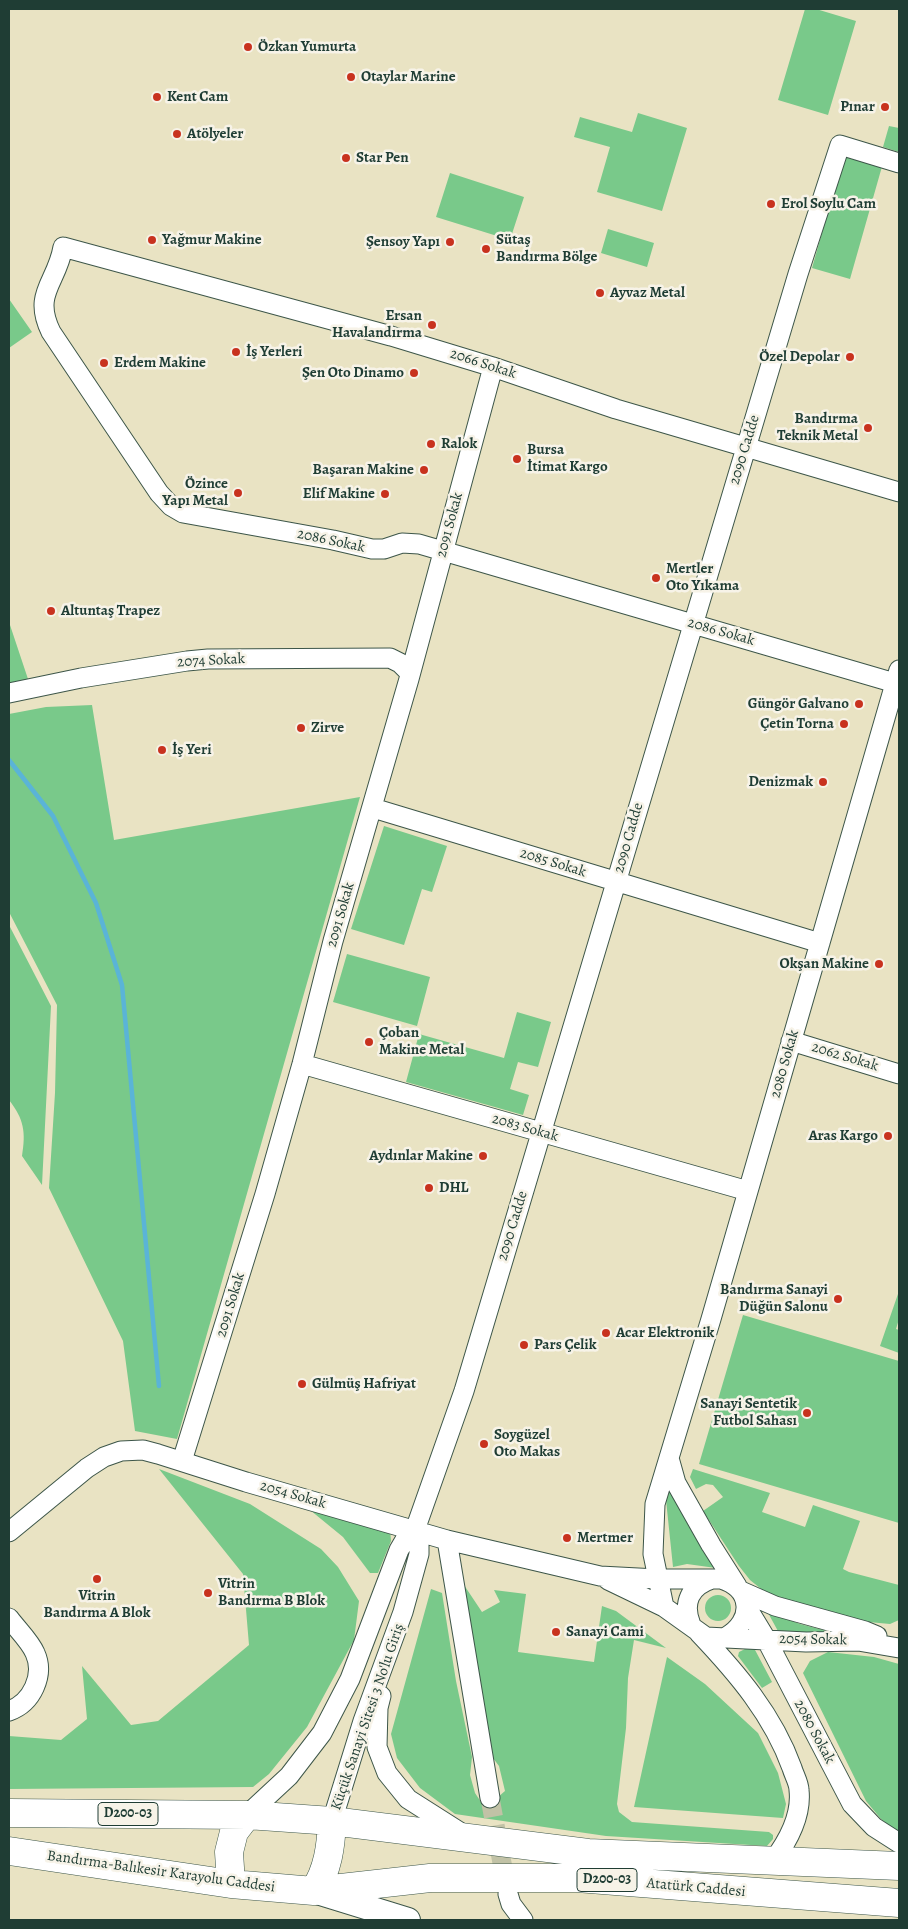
<!DOCTYPE html>
<html>
<head>
<meta charset="utf-8">
<style>
  body { margin:0 }
  #map { position:relative; width:908px; height:1929px; overflow:hidden; background:#e9e3c3; font-family:Alegreya,serif }
  canvas { display:block }
  .frame { position:absolute; inset:0; border:10px solid #1f3d34; pointer-events:none }
</style>
</head>
<body>
<div id="map">
<canvas width="908" height="1929"></canvas>
<div class="frame"></div>
</div>
<script>
const c = document.querySelector('canvas').getContext('2d');
c.lineJoin = 'round';
function fillPath(path, color) { c.fillStyle = color; c.fill(path, 'evenodd'); }
function stroke(path, color, width, dash) { c.strokeStyle = color; c.lineWidth = width; c.lineCap = dash ? 'butt' : 'round'; c.setLineDash(dash || []); c.stroke(path); }
function write(font, color, halo, rows, align = 'center') {
  c.font = font + ' Alegreya,serif'; c.lineWidth = 5; c.setLineDash([]); c.textBaseline = 'middle'; c.strokeStyle = halo; c.fillStyle = color; for (const [text, x, y, turn = 0] of rows) {
    c.save(); c.translate(x, y); c.rotate((+turn || 0) * Math.PI / 180); c.textAlign = isNaN(turn) ? turn : align; if (halo) c.strokeText(text, 0, 0); c.fillText(text, 0, 0); c.restore();
  }
}
fillPath(new Path2D(`
  M 805,9 L 816,9 L 856,21 L 828,115 L 778,100 Z
  M 638,113 L 687,128 L 662,211 L 597,192 L 610,147 L 574,137 L 580,117 L 632,132 Z
  M 889,126 L 899,128 L 899,152 L 883,147 Z
  M 845,152 L 883,163 L 850,279 L 812,268 Z
  M 450,173 L 524,197 L 510,240 L 436,217 Z
  M 608,229 L 654,243 L 647,267 L 601,253 Z
  M 9,299 L 32,332 L 9,348 Z
  M 9,622 L 28,679 L 9,683 Z
  M 92,705 L 114,840 L 360,797 L 177,1439 L 135,1431 L 123,1341 L 49,1188 L 55,1093 L 57,1005 L 9,912 L 9,714 L 46,707 Z
  M 384,826 L 447,846 L 432,892 L 422,889 L 404,945 L 351,929 Z
  M 9,925 L 51,1006 L 42,1185 L 22,1156 C 26,1132 24,1119 9,1100 Z
  M 347,954 L 430,977 L 417,1026 L 333,1002 Z
  M 517,1012 L 551,1022 L 538,1067 L 518,1062 L 510,1089 L 529,1095 L 523,1115 L 406,1082 L 419,1034 L 504,1058 Z
  M 899,1291 L 899,1319 L 896,1329 L 899,1330 L 899,1353 L 880,1346 Z
  M 743,1315 L 899,1361 L 899,1523 L 699,1464 Z
  M 159,1469 L 250,1504 L 321,1549 L 338,1567 L 359,1601 L 354,1640 L 307,1727 L 269,1774 L 253,1787 L 9,1789 L 9,1736 L 61,1740 L 87,1719 L 82,1666 L 131,1725 L 158,1721 L 249,1645 L 243,1574 Z
  M 693,1469 L 770,1493 L 762,1512 L 805,1527 L 813,1505 L 860,1521 L 843,1569 L 849,1572 L 899,1585 L 899,1620 L 890,1624 L 858,1621 L 781,1600 L 765,1592 L 750,1580 L 739,1566 L 703,1511 L 723,1497 L 713,1485 L 706,1484 L 696,1489 L 690,1477 Z
  M 672,1485 L 716,1568 L 687,1564 L 673,1567 L 666,1500 Z
  M 310,1510 L 390,1529 L 391,1541 L 378,1573 L 370,1573 L 343,1537 Z
  M 464,1585 L 482,1612 L 500,1602 L 494,1590 L 526,1594 L 518,1652 L 594,1662 L 602,1606 L 616,1611 L 666,1648 L 634,1640 L 628,1678 L 626,1728 L 617,1804 L 619,1812 L 632,1822 L 769,1832 L 773,1835 L 773,1839 L 767,1846 L 606,1836 L 455,1814 L 420,1788 L 397,1758 L 391,1734 L 431,1589 L 442,1593 L 456,1681 L 472,1757 L 470,1775 L 475,1793 L 481,1802 C 492,1803 497,1798 505,1791 L 499,1766 L 490,1754 Z
  M705 1608a13 13 0 1 1 26 0a13 13 0 1 1-26 0Z
  M 767,1611 L 800,1624 L 854,1638 L 779,1633 Z
  M 749,1647 L 754,1648 L 772,1682 L 762,1688 L 738,1656 L 739,1652 Z
  M 828,1652 L 874,1657 L 899,1664 L 899,1833 L 881,1819 L 866,1801 L 803,1673 L 810,1661 Z
  M 667,1657 L 705,1684 L 758,1733 L 778,1773 L 786,1804 L 783,1818 L 634,1807 Z`), '#79c98a');
stroke(new Path2D(`
  M 9,760 L 53,816 L 96,903 L 122,985 L 159,1386`), '#5ab4d7', 4.5);
stroke(new Path2D(`
  M 490,1798 L 507,1890`), '#c1c2a6', 19, [19, 9]);
const minor = new Path2D(`
  M 895,683 L 419,544 L 402,543 L 384,549 L 372,549 L 333,540 L 183,513 L 171,506 L 159,493 L 51,332 C 32,293 57,283 63,247 L 391,336 L 493,367 L 616,409 L 899,492
  M 9,693 L 81,678 L 187,661 L 208,659 L 390,658 L 400,663 L 410,673
  M 373,808 L 820,943
  M 791,1041 L 899,1074
  M 302,1064 L 748,1191
  M 669,1458 L 676,1483 L 711,1545 L 737,1586
  M 182,1461 L 265,1194 L 302,1064 L 333,941 L 409,679 L 493,367
  M 9,1532 L 87,1468 L 104,1457 L 121,1451 L 143,1450 L 158,1454 L 246,1482 L 447,1540 L 600,1576 L 657,1579 L 721,1579 C 753,1589 754,1621 726,1637
  M 447,1540 L 490,1798
  M 608,1580 L 664,1607 L 706,1637 L 806,1642 L 858,1641 L 899,1648
  M 741,1591 L 775,1606 L 865,1631 L 877,1636
  M 746,1606 L 766,1639 L 852,1804 L 874,1827 L 899,1843
  M 664,1607 L 653,1554 L 655,1504 L 711,1319 L 899,670
  M 9,1618 C 17,1629 30,1641 35,1653 C 45,1675 32,1703 9,1711
  M 691,1625 C 682,1603 690,1586 712,1579
  M 699,1633 C 737,1673 773,1715 792,1768 C 794,1775 799,1783 799,1790 C 802,1816 788,1841 773,1861
  M 381,1696 L 378,1708 L 377,1747 L 387,1773 L 408,1799 L 463,1834
  M 247,1815 L 289,1776 L 322,1733 L 350,1679 L 399,1550 L 406,1538 L 415,1530 L 464,1391 L 798,274 L 840,145 L 899,163
  M 332,1821 L 363,1721 L 403,1612 L 419,1554 L 419,1545 L 415,1530
  M 508,1894 L 511,1904 L 523,1920`);
const major = new Path2D(`
  M 314,1891 L 408,1920`);
const highway = new Path2D(`
  M 9,1813 L 247,1815 L 332,1821 L 588,1853 L 899,1866
  M 9,1851 L 231,1884 L 314,1891 L 430,1878 L 577,1878 L 899,1903
  M 231,1884 L 229,1852 L 234,1832 L 247,1815
  M 314,1891 C 328,1870 331,1846 332,1821`);
stroke(minor, '#3d5649', 21);
stroke(major, '#3d5649', 26);
stroke(highway, '#3d5649', 29);
stroke(minor, '#fff', 19);
stroke(major, '#fff', 24);
stroke(highway, '#fff', 28);
for (const [x, y, r, color] of [
  [248,47,5,"#c8321e"],
  [351,77,5,"#c8321e"],
  [157,97,5,"#c8321e"],
  [885,107,5,"#c8321e"],
  [177,134,5,"#c8321e"],
  [346,158,5,"#c8321e"],
  [771,204,5,"#c8321e"],
  [152,240,5,"#c8321e"],
  [450,242,5,"#c8321e"],
  [486,249,5,"#c8321e"],
  [600,293,5,"#c8321e"],
  [432,325,5,"#c8321e"],
  [236,352,5,"#c8321e"],
  [850,357,5,"#c8321e"],
  [104,363,5,"#c8321e"],
  [414,373,5,"#c8321e"],
  [868,428,5,"#c8321e"],
  [431,444,5,"#c8321e"],
  [517,459,5,"#c8321e"],
  [424,470,5,"#c8321e"],
  [238,493,5,"#c8321e"],
  [385,494,5,"#c8321e"],
  [656,578,5,"#c8321e"],
  [51,611,5,"#c8321e"],
  [859,704,5,"#c8321e"],
  [844,724,5,"#c8321e"],
  [301,728,5,"#c8321e"],
  [162,750,5,"#c8321e"],
  [823,782,5,"#c8321e"],
  [879,964,5,"#c8321e"],
  [369,1042,5,"#c8321e"],
  [888,1136,5,"#c8321e"],
  [483,1156,5,"#c8321e"],
  [429,1188,5,"#c8321e"],
  [838,1299,5,"#c8321e"],
  [606,1333,5,"#c8321e"],
  [524,1345,5,"#c8321e"],
  [302,1384,5,"#c8321e"],
  [807,1413,5,"#c8321e"],
  [484,1444,5,"#c8321e"],
  [567,1538,5,"#c8321e"],
  [97,1579,5,"#c8321e"],
  [208,1593,5,"#c8321e"],
  [556,1632,5,"#c8321e"]
]) { const dot = new Path2D(); dot.arc(x, y, r, 0, 2 * Math.PI); c.fillStyle = color; c.fill(dot); stroke(dot, '#f7f3e8', 2); }
for (const [x, y, w] of [
  [128,1814,60],
  [607,1880,60]
]) { const box = new Path2D(); box.roundRect(x - w / 2, y - 11.5, w, 23, 4); c.fillStyle = '#f7f3e8'; c.fill(box); stroke(box, '#1f3d34', 1); }
write('bold 14px', '#1f3d34', null, [
  ["D200-03",128,1814],
  ["D200-03",607,1880]
]);
write('bold 15px', '#1f3d34', '#f7f3e8', [
  ["Özkan Yumurta",258,47],
  ["Otaylar Marine",361,77],
  ["Kent Cam",167,97],
  ["Pınar",875,107,"right"],
  ["Atölyeler",187,134],
  ["Star Pen",356,158],
  ["Erol Soylu Cam",781,204],
  ["Yağmur Makine",162,240],
  ["Sütaş",496,240],
  ["Bandırma Bölge",496,257],
  ["Şensoy Yapı",440,242,"right"],
  ["Ayvaz Metal",610,293],
  ["Ersan",422,316,"right"],
  ["Havalandırma",422,333,"right"],
  ["İş Yerleri",246,352],
  ["Özel Depolar",840,357,"right"],
  ["Erdem Makine",114,363],
  ["Şen Oto Dinamo",404,373,"right"],
  ["Bandırma",858,419,"right"],
  ["Teknik Metal",858,436,"right"],
  ["Ralok",441,444],
  ["Bursa",527,450],
  ["İtimat Kargo",527,467],
  ["Başaran Makine",414,470,"right"],
  ["Özince",228,484,"right"],
  ["Yapı Metal",228,501,"right"],
  ["Elif Makine",375,494,"right"],
  ["Mertler",666,569],
  ["Oto Yıkama",666,586],
  ["Altuntaş Trapez",61,611],
  ["Güngör Galvano",849,704,"right"],
  ["Çetin Torna",834,724,"right"],
  ["Zirve",311,728],
  ["İş Yeri",172,750],
  ["Denizmak",813,782,"right"],
  ["Okşan Makine",869,964,"right"],
  ["Çoban",379,1033],
  ["Makine Metal",379,1050],
  ["Aras Kargo",878,1136,"right"],
  ["Aydınlar Makine",473,1156,"right"],
  ["DHL",439,1188],
  ["Bandırma Sanayi",828,1290,"right"],
  ["Düğün Salonu",828,1307,"right"],
  ["Acar Elektronik",616,1333],
  ["Pars Çelik",534,1345],
  ["Gülmüş Hafriyat",312,1384],
  ["Sanayi Sentetik",797,1404,"right"],
  ["Futbol Sahası",797,1421,"right"],
  ["Soygüzel",494,1435],
  ["Oto Makas",494,1452],
  ["Mertmer",577,1538],
  ["Vitrin",218,1584],
  ["Bandırma B Blok",218,1601],
  ["Vitrin",97,1596,"center"],
  ["Bandırma A Blok",97,1613,"center"],
  ["Sanayi Cami",566,1632]
], 'left');
write('15px', '#1f3d34', '#f7f3e8', [
  ["2066 Sokak",483,364,18],
  ["2090 Cadde",745,450,-73],
  ["2091 Sokak",450,525,-75],
  ["2086 Sokak",331,541,12],
  ["2086 Sokak",721,632,16],
  ["2074 Sokak",211,661,-3],
  ["2090 Cadde",629,838,-74],
  ["2085 Sokak",553,863,17],
  ["2091 Sokak",341,915,-74],
  ["2062 Sokak",845,1057,17],
  ["2080 Sokak",785,1064,-74],
  ["2083 Sokak",525,1128,16],
  ["2090 Cadde",513,1226,-73],
  ["2091 Sokak",231,1305,-73],
  ["2054 Sokak",293,1495,16],
  ["2054 Sokak",813,1640,1],
  ["Küçük Sanayi Sitesi 3 No'lu Giriş",368,1717,-71],
  ["2080 Sokak",814,1732,62],
  ["Bandırma-Balıkesir Karayolu Caddesi",161,1872,8],
  ["Atatürk Caddesi",696,1888,5]
]);
</script>
</body>
</html>
